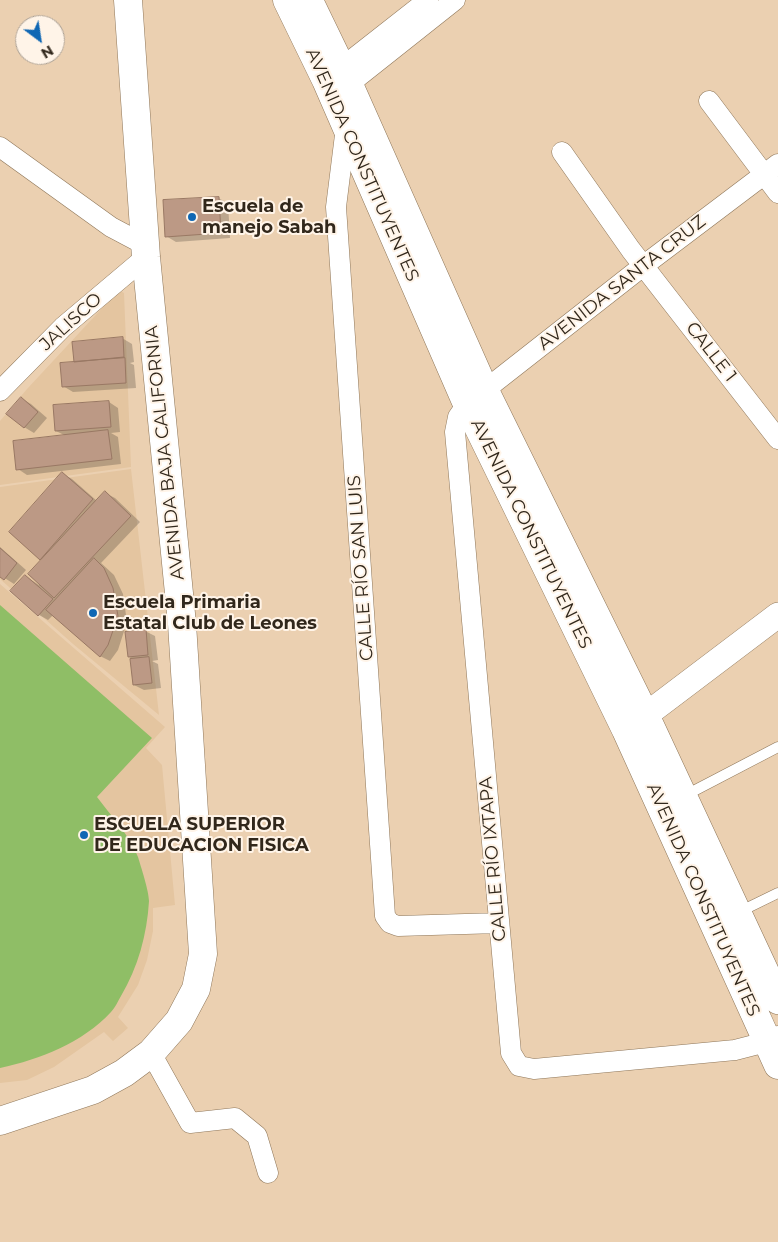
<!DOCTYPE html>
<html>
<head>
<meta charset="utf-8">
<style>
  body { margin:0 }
  #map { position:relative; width:778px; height:1242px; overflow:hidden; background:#ebd0b1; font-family:Montserrat,sans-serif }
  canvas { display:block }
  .north { position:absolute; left:15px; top:15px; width:50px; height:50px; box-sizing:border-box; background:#fff4e8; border:1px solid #ada296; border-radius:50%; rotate:149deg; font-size:14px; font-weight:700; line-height:20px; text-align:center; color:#31271b }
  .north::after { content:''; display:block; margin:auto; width:18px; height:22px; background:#0f67b4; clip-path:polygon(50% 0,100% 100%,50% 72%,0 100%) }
</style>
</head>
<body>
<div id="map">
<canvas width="778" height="1242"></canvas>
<div class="north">N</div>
</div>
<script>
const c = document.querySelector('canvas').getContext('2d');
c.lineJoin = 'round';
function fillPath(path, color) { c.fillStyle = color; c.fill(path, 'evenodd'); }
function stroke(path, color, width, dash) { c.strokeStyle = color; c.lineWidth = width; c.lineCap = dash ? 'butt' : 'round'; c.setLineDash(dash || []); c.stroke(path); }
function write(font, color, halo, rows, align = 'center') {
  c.font = font + ' Montserrat,sans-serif'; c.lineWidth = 4; c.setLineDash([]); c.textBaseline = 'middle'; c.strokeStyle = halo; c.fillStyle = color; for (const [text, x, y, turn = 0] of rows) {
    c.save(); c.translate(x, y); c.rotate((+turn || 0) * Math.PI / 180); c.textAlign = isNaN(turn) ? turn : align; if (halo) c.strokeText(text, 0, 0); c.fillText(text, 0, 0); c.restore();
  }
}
fillPath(new Path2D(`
  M 119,290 L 124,293 L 131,467 L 0,485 L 0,421 L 27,389 Z
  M 131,469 L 159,715 L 73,644 L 0,579 L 0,487 Z
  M 0,584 L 165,727 L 146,748 L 162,765 L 175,905 L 153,908 L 153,931 L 147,960 L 138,985 L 118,1017 L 128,1028 L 113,1041 L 104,1032 L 54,1067 L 27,1080 L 0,1083 Z`), '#e4c5a0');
fillPath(new Path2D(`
  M 0,605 L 152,738 L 97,797 C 111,816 129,834 138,857 C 141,867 149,891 149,901 C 147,935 138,967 121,996 C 118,1001 115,1008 111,1012 C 82,1043 41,1059 0,1068 Z`), '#8fbe66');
fillPath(new Path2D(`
  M 218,198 L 228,203 L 230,238 L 176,242 L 166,236 Z
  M 122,338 L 132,344 L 134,362 L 130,363 L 134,365 L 136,388 L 73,392 L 63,386 L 75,363 L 74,343 Z
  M 21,398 L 31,404 L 47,418 L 34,433 L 24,427 Z
  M 109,402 L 118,408 L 120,432 L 111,433 L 118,437 L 121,464 L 27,475 L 18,469 L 66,436 L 56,431 Z
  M 62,473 L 72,479 L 97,501 L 105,493 L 115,498 L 140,522 L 101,563 L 114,575 L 123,594 L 127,622 L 118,650 L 110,661 L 100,656 L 53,615 L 48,620 L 39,615 L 25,576 L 39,585 L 42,560 L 10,532 Z
  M 0,547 L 26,570 L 14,584 L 0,575 Z
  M 145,631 L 155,636 L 158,660 L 152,661 L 158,664 L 161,688 L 144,690 L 134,685 L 135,660 L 129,657 Z`), '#0003');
const building = new Path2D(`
  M 219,197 L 221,233 L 165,237 L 163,200 Z
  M 123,337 L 124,357 L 74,362 L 72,342 Z
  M 125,358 L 126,383 L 62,387 L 60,363 Z
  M 21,397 L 38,412 L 24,428 L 6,414 Z
  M 109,401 L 111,427 L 55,431 L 53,405 Z
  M 108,430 L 112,459 L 16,470 L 13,441 Z
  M 62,472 L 93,499 L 40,560 L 9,532 Z
  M 105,491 L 131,516 L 54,598 L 28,574 Z
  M 0,548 L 17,563 L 4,580 L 0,577 Z
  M 94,558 L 104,568 L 113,588 L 118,616 L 108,645 L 100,657 L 46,610 Z
  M 25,575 L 53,599 L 38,616 L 10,591 Z
  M 146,629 L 148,655 L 128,657 L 125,632 Z
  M 149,657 L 152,683 L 133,685 L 130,659 Z`);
fillPath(building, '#bc9985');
stroke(building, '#997864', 1);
const service = new Path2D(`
  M 684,796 L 778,747
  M 739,912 L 778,893`);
const minor = new Path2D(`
  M 331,76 L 428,0
  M 339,92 L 455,0
  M 709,101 L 778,193
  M 346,127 L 336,207 L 385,916 L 390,923 L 398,926 L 499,923
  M 0,147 L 111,227 L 145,245
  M 562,152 L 631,250 L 778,439
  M 778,164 L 643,266 L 467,404 L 458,417 L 455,432 L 511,1053 L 519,1066 L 534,1069 L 735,1050 L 766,1042 L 778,1036
  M 0,391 L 63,327 L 146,257
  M 151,1053 L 190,1123 L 235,1118 L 257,1136 L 268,1173`);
const tertiary = new Path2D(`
  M 630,727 L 778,615`);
const secondary = new Path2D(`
  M 0,1121 L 93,1090 L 124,1073 L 151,1053 L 179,1021 L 196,989 L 203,954 L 182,624 L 146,257 L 128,0`);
const primary = new Path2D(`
  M 287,0 L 326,80 L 467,404 L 626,730 L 778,1065
  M 311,5 L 342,69 L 485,391 L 645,715 L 778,1000`);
stroke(service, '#8e7659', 11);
stroke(minor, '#8e7659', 21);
stroke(tertiary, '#8e7659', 26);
stroke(secondary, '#8e7659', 29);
stroke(primary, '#8e7659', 29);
stroke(service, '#fff', 10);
stroke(minor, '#fff', 20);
stroke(tertiary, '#fff', 25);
stroke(secondary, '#fff', 28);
stroke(primary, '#fff', 28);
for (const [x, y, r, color] of [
  [192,217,5,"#0f67b4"],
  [93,613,5,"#0f67b4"],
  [84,835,5,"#0f67b4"]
]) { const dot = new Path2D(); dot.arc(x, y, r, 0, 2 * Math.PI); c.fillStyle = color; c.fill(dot); stroke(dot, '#fff4e8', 2); }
write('18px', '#31271b', '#fff4e8', [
  ["AVENIDA CONSTITUYENTES",362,165,66],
  ["AVENIDA SANTA CRUZ",622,283,-38],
  ["JALISCO",71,322,-42],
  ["CALLE 1",711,352,52],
  ["AVENIDA BAJA CALIFORNIA",165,453,-96],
  ["AVENIDA CONSTITUYENTES",531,534,64],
  ["CALLE RÍO SAN LUIS",361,568,-94],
  ["CALLE RÍO IXTAPA",493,859,-95],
  ["AVENIDA CONSTITUYENTES",703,900,66]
]);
write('bold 18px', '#31271b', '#fff4e8', [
  ["Escuela de",202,207],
  ["manejo Sabah",202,228],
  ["Escuela Primaria",103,603],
  ["Estatal Club de Leones",103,624],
  ["ESCUELA SUPERIOR",94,825],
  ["DE EDUCACION FISICA",94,846]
], 'left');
</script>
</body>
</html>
